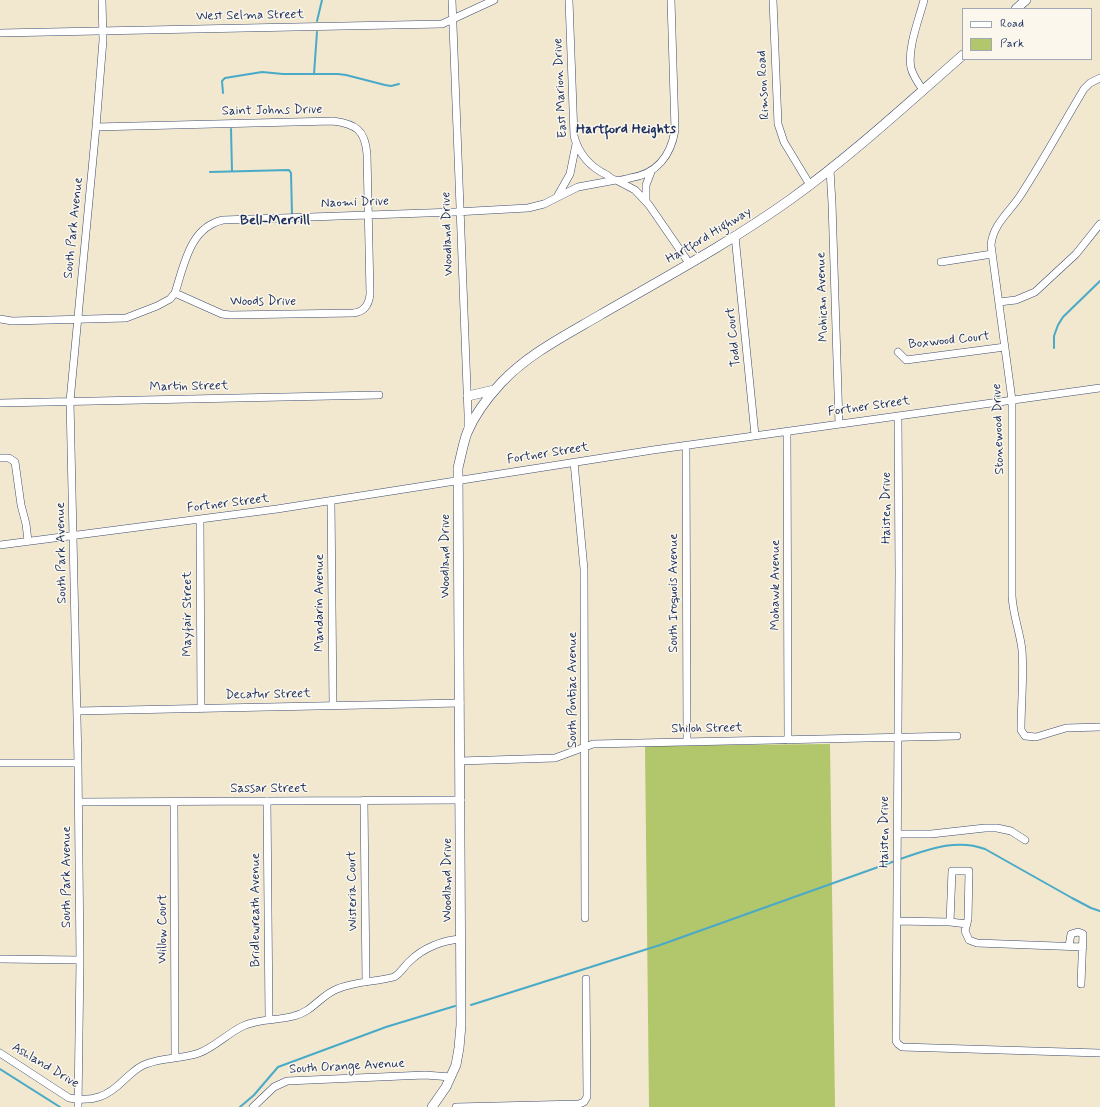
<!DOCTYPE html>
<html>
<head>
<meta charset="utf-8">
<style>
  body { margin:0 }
  #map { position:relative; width:1100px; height:1107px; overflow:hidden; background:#f2e8cf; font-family:Mynerve,sans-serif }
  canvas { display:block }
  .legend { position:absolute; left:962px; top:8px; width:130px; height:52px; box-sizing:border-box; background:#fbf7ec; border:1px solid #a1a7b3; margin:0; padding:5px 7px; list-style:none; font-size:12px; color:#1b2f5e }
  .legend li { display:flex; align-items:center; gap:8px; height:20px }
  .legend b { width:20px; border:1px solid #a1a7b3 }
</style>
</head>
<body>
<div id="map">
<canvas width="1100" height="1107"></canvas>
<ul class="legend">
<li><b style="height:5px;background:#fff"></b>Road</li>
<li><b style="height:11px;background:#b2c66b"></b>Park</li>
</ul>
</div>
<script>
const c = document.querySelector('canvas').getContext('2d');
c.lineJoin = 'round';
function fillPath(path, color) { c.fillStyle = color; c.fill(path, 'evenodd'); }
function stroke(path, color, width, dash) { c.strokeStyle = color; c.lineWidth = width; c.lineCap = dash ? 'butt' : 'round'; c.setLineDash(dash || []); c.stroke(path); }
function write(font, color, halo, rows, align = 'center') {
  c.font = font + ' Mynerve,sans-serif'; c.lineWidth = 3; c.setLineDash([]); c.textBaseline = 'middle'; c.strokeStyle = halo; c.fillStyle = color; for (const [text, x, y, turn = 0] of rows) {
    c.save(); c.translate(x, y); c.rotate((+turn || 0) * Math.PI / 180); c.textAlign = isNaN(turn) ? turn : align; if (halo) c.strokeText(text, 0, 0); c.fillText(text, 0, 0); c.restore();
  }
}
fillPath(new Path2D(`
  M 830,744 L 835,1107 L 649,1107 L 645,746 Z`), '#b2c66b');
stroke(new Path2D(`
  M 317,21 L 322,0
  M 314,74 L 317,32
  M 223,93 L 222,81 L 225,78 L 262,72 L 283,74 L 338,74 L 346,75 L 385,85 L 391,86 L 399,84
  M 231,129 L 232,171
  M 210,172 L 289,170 L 291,173 L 292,214
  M 1054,348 L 1054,336 L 1058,325 L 1063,317 L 1100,281
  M 900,859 C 927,850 956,838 985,849 L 1072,898 L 1091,908 L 1100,911
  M 471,1005 L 660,945 L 895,861
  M 0,1069 L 60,1107
  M 240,1107 L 254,1095 L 278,1067 L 386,1027 L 455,1006`), '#49aac8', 2);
const minor = new Path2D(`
  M 452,0 L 468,414 L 468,430
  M 569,0 L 574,136 C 579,155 590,167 607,175 C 609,177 612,179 615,180 C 619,181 626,179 630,178 C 657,174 671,155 675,130 L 671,0
  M 773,0 L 778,124 L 784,142 L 810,185
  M 0,33 L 442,24 L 494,0
  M 1100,78 L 1090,83 L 1084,89 C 1063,124 1044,159 1022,193 C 1012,210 993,223 991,245 L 1012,400 L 1012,596 C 1013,615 1020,632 1022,650 C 1024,677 1021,704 1021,730 L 1025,736 L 1036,737 L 1066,728 L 1100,727
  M 923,90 C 918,83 913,76 911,68 C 907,49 919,19 924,0
  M 96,127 L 333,121 C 356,124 365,130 367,154 L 370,294 C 369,305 364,312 353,313 L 230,315 L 222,314 L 175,293
  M 830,170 L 832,203 L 839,424
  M 557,197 L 570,174 L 576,144
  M 646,201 L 646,185 L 651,172
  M 735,236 L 755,435
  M 941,262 L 992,254
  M 999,302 L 1016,300 L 1035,292 L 1076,254 L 1100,224
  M 0,319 L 12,321 L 126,318 L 157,306 L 170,299 L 175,293 C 184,265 190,227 223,220 L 455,212 L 528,208 L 544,204 L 578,187 L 616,180 L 635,190 L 649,205 L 689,263
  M 898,352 L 906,360 L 1005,347
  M 0,403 L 379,395
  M 898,416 L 899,573 L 896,1041 L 898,1044 L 902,1047 L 1100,1053
  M 787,431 L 788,740
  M 686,445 L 687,742
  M 0,458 L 9,458 L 15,462 L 21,505 L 26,524 L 28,541
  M 574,462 L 584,569 L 585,918
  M 331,501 L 333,706
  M 200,519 L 201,709
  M 0,545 L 277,509 L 653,450 L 1100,388
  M 77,711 L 460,703
  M 460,761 L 555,758 L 593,744 L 957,736
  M 0,763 L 78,763
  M 364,800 L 366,982
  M 267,801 L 269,1019
  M 78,802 L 461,800
  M 174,802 L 175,1057
  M 897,834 L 931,834 L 985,828 L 997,828 L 1011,831 L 1025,840
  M 897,921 L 950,922 L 967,924
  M 950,922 L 952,871 L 969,871 L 968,919 L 965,931 L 969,940 L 977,943 L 1083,947
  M 1069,946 L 1071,934 L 1078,932 L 1083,934 L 1081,984
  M 0,959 L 80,960
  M 0,1053 L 69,1098 C 93,1102 107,1097 124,1080 C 131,1074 137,1067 146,1064 C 164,1057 183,1059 199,1053 C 215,1047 228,1033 243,1026 C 260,1018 277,1021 294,1016 C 312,1012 321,995 337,989 C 355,981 376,982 394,977 C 401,973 404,966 410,961 C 423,948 443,940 461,939
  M 78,1107 L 80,960 L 78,763 L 70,401 L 96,127 L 103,40 L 102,0
  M 253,1107 L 274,1087 L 287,1081 L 425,1075 L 451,1077
  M 456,1107 L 579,1104 L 584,1102 L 587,1097 L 586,979`);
const major = new Path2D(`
  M 1016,9 L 1026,0
  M 468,396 L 494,390
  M 432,1107 L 446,1087 L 456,1065 L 459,1048 L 461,1025 L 458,468 C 461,456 463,444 467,433 C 474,416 489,396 501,383 C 528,354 566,335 600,315 C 664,278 731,242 791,199 C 852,155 907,104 963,55`);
stroke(minor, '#3b4b6f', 8);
stroke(major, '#3b4b6f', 10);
stroke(minor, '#fff', 7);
stroke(major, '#fff', 9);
write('13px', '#1b2f5e', '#fbf7ec', [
  ["West Selma Street",250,16,-1],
  ["Rimson Road",764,85,-93],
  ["East Marion Drive",561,88,-93],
  ["Saint Johns Drive",272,111,-1],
  ["Naomi Drive",355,203,-2],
  ["South Park Avenue",74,228,-84],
  ["Woodland Drive",448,234,-92],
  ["Hartford Highway",709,236,-31],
  ["Mohican Avenue",823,297,-92],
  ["Woods Drive",263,302],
  ["Todd Court",734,337,-96],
  ["Boxwood Court",949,341,-6],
  ["Martin Street",189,387,-1],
  ["Fortner Street",869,407,-8],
  ["Stonewood Drive",999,429,-92],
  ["Fortner Street",548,454,-9],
  ["Fortner Street",228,504,-7],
  ["Haisten Drive",887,508,-90],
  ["South Park Avenue",62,553,-91],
  ["Woodland Drive",446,556,-90],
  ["Mohawk Avenue",776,585,-90],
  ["South Iroquois Avenue",674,593,-90],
  ["Mandarin Avenue",320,603,-90],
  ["Mayfair Street",188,614,-90],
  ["South Pontiac Avenue",573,690,-90],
  ["Decatur Street",268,695,-1],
  ["Shiloh Street",707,729,-1],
  ["Sassar Street",269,789],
  ["Haisten Drive",885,832,-90],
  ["South Park Avenue",67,877,-90],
  ["Woodland Drive",448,880,-90],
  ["Wisteria Court",353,891,-91],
  ["Bridlewreath Avenue",256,910,-90],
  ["Willow Court",163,929,-90],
  ["Ashland Drive",45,1066,31],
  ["South Orange Avenue",347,1067,-3]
]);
write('bold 14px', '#1b2f5e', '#fbf7ec', [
  ["Hartford Heights",626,130],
  ["Bell-Merrill",275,221]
]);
</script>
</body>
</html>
